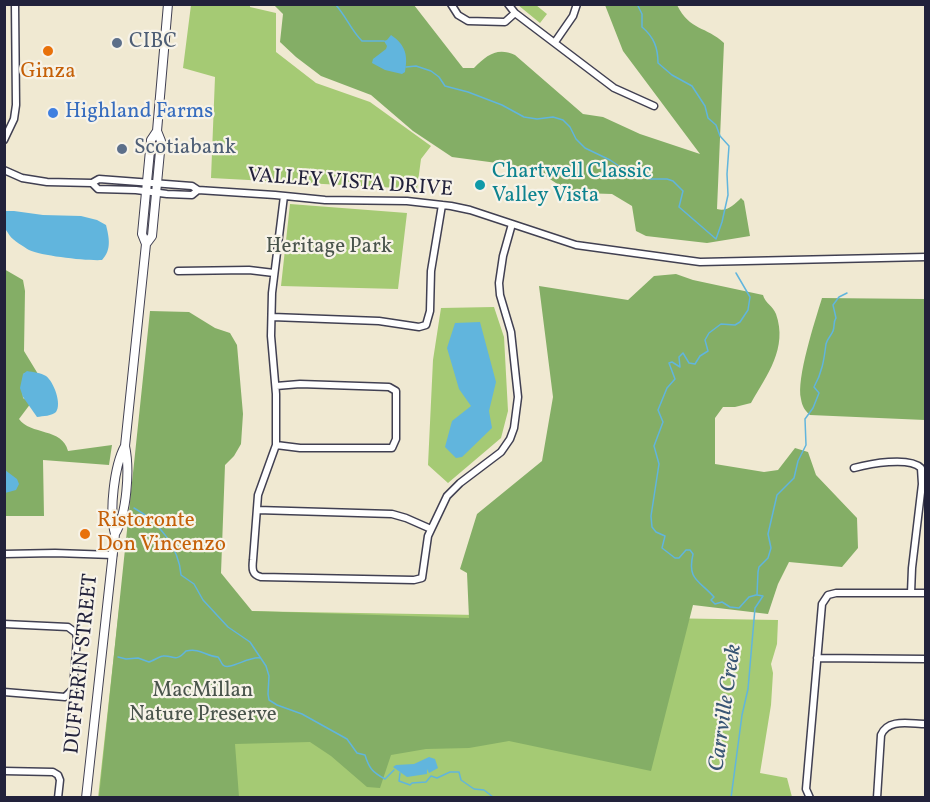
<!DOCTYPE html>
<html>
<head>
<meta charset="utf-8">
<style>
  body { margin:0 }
  #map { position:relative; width:930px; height:802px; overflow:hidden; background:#f0e9d2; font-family:Vollkorn,serif }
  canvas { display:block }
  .frame { position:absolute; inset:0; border:6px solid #22223b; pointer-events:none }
</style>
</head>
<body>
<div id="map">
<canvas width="930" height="802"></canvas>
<div class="frame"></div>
</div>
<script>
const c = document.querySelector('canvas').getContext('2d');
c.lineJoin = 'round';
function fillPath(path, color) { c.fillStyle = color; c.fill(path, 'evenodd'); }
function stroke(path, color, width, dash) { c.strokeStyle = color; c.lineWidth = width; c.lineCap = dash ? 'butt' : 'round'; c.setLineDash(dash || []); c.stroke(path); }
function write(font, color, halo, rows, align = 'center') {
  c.font = font + ' Vollkorn,serif'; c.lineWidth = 4.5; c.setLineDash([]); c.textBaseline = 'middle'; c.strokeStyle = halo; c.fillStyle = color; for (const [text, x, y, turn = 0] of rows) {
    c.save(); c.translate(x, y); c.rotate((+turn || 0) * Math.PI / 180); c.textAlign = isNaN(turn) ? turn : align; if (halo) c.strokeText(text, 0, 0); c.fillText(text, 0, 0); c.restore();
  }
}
fillPath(new Path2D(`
  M 191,5 L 250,5 L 250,7 L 276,13 L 276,52 L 316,83 L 370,102 L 431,146 L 421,159 L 417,189 L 211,178 L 215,77 L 183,68 Z
  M 518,5 L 536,5 L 547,14 L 540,23 Z
  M 290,204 L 407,213 L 398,289 L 281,286 Z
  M 494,307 L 504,337 L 508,411 L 501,438 L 448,483 L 428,465 L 433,360 L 441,308 Z
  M 119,609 L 778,620 L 777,644 L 771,664 L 773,673 L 771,705 L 760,773 L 787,778 L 792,797 L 98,798 Z`), '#a5ca74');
fillPath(new Path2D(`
  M 274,5 L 414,5 L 463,68 L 474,68 C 487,55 497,47 515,55 L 583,114 L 603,117 L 640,134 L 700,154 L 623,51 L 605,5 L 677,5 C 690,31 706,26 724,43 L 717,209 C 727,212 734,205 741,198 L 744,201 L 750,236 L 707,243 L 646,236 L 636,231 L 632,206 L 612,194 L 581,193 L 559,185 L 539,172 L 512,165 L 452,157 L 413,131 L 371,95 L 321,76 L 296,57 L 280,42 L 283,14 Z
  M 4,269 L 23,280 L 25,291 L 24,351 L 38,374 L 24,373 L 22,382 L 23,398 L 31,403 L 19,419 C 30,435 63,428 68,451 L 112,445 L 109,465 L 43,460 L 44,516 L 5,516 Z
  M 676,274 L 693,280 L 763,295 C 765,303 773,306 776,314 C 788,348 767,375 751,403 L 735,407 L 723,407 L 715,418 L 715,464 L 764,472 L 778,470 L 795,448 L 808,452 L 816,475 L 857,518 L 858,548 L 842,567 L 789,562 L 778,584 L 768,614 L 693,605 L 651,771 L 509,741 L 469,748 L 426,749 L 391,755 L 380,788 L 367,787 L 331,756 L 310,742 L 235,744 L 239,797 L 99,797 L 150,311 L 189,312 L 215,328 L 230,333 L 237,345 L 243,414 L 241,444 L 234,456 L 225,465 L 221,573 L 252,611 L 469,618 L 467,573 L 460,569 L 477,514 L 542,461 L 553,397 L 539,286 L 628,300 L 654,276 Z
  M 822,298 L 925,299 L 925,420 L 810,415 C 805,411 802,406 801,399 C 796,379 815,321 822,298 Z`), '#84ae66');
fillPath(new Path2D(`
  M 391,35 C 406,45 408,56 405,72 L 402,74 L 385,70 L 372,63 L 373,59 L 386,49 L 387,46 L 384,41 L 387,40 Z
  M 4,211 L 14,211 L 43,215 L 81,216 L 97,220 L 106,225 C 109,237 112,250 102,260 C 87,261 42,256 29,250 C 24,247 13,240 10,236 C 8,233 7,231 5,229 Z
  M 480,322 L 496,382 L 489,411 L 492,428 L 462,457 L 456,458 L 445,447 L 452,421 L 471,406 L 459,389 L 447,348 L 455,323 Z
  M 27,371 C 33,372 41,373 46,376 C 54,382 62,404 56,412 C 52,416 43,416 37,417 L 23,397 L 20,388 L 23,374 Z
  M 5,470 L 17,479 L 19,484 L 16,490 L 5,493 Z
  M 429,757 L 435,759 L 438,768 L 429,773 L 427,769 L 427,774 L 407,777 L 393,767 L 396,765 L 414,764 Z`), '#61b5dd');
stroke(new Path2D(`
  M 312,4 L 321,4
  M 335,4 C 346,16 351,30 362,41 L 384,41
  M 406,67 L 416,66 L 431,71 L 439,77 L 445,86 L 468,92 L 502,105 L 524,117 L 537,119 L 553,117 L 563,120 L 570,127 L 576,139 L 585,148 L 610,160 L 628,172 L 650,179 L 667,179 L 673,181 L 683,191 L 679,207 L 716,239 L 722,222 L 728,195 L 727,174 L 729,146 L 720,136 L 716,125 L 708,118 L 705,106 L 692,86 L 672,75 L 658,63 C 658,48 654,37 642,27 L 642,14 L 637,4
  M 736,273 L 750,297 L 748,310 L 740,322 L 735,325 L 721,324 L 709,333 L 705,340 L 708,351 L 700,356 L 695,364 L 689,363 L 683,353 L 679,357 L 680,367 L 672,362 L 669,363 L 675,379 L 667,388 L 658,410 L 663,422 L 654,446 L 659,464 L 651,516 L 652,527 L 656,532 L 665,536 L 662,548 L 675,558 L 679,558 L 686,550 L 690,550 L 693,554 C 687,580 699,580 714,597 L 711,600 L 715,604 L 722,602 L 730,607 L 739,608 L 749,597 L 756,595
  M 134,508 C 158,521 179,547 181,575 L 194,584 L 203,600 L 228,627 L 250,642 L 266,666 L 269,676 L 268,694 L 269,700 L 277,705 L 302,714 L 347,739 L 357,753 L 365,755 C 369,768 372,772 385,779 L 394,770
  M 118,657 L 126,659 L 138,658 L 149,662 C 153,661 160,656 163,656 C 174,655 175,663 186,651 C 201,648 205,656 218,657 C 220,659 221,663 223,665 C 229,671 249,656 260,658
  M 400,773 L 399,781 L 410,785 L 412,783 L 426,782 L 431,776 L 437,778 L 450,772 L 459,772 L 461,780 L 474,789 L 484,790 L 493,797 L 499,798
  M 731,798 L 742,715 L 748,689 L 755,608 L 763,596 L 757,595 L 758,572 L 759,567 L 768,558 L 771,548 L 768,534 L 777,495 L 794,478 L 798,461 L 806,445 L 805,419 L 813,408 L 819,393 L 814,387 C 822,373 824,360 826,344 C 827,339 831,336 833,331 C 835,326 833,322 836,318 L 833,305 L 839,297 L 847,293`), '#61b5dd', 1.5);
const minor = new Path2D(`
  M 451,4 L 458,15 L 468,21 L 505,22 L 515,13
  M 508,4 L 515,13 L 614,88 L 654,106
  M 555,42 L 573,16 L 577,4
  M 4,140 L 14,119 L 16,105 L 15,4
  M 4,170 L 22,178 L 47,182 L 92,183 L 99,179 L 192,186 L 198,190 L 275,195 L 325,200 L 407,201 L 451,206 L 470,210 L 576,245 L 700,262 L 926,257
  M 92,183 L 98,189 L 136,190 L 167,194 L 192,195 L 198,190
  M 284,196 L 272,293 L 271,336 L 276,394 L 276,445 L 258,495 L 253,560 C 252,569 252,575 261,577 L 414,580 L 422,578 L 428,536 L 447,496 L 460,483 L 501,452 L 510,439 L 514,428 L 518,397 L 511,332 L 500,295 L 499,283 L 503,256 L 512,224
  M 178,271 L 249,270 L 274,273
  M 272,317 L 379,321 L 419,327 L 426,325 L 430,311 L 431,271 L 442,205
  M 276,386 L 300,384 L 389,387 L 396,391 L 396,439 L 392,448 L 300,448 L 276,445
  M 854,468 C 869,464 909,456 921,468 L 922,484 L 912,568 L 911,593
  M 257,510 L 392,514 L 406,518 L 431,529
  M 4,554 L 55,553 L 113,555
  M 4,624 L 68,627 L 76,633 L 77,638 L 73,689 L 65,697 L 4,692
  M 817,658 L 926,659
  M 4,771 L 53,772 L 58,775 L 60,780 L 58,798
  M 810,798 L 806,789 L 822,604 L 828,595 L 836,593 L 926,593
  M 877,798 L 881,735 C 888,718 910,724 926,724`);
const major = new Path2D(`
  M 146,244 L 152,236 L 161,141 L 157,131 L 168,4
  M 115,534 C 127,514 130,469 125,446 L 146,244 L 142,234 L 151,140 L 157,131
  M 86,798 L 115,534 C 109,512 114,466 125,446`);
stroke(minor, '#414052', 9);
stroke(major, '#414052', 10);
stroke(minor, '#fff', 6);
stroke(major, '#fff', 8);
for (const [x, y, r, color] of [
  [117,43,6,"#5c6f8a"],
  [48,51,6,"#e8710a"],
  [53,113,6,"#3f7fe0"],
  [122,149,6,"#5c6f8a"],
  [480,185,6,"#0f9aa8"],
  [85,534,6,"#e8710a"]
]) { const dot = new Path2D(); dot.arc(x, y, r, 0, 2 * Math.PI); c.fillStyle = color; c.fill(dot); stroke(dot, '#f7f3e8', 2); }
write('21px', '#4e5e75', '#f7f3e8', [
  ["CIBC",129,43],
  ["Scotiabank",134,149]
], 'left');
write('21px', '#c56008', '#f7f3e8', [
  ["Ginza",48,73],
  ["Ristoronte",97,522,"left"],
  ["Don Vincenzo",97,546,"left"]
]);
write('21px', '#366cbe', '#f7f3e8', [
  ["Highland Farms",65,113]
], 'left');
write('21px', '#0d838f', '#f7f3e8', [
  ["Chartwell Classic",492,173],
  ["Valley Vista",492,197]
], 'left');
write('21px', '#22223b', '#f7f3e8', [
  ["VALLEY VISTA DRIVE",350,184,4],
  ["DUFFERIN STREET",83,664,-84]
]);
write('21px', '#49544c', '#f7f3e8', [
  ["Heritage Park",329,248],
  ["MacMillan",203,692],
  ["Nature Preserve",203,716]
]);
write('italic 22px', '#385574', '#f7f3e8', [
  ["Carrville Creek",727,708,-82]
]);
</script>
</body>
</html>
